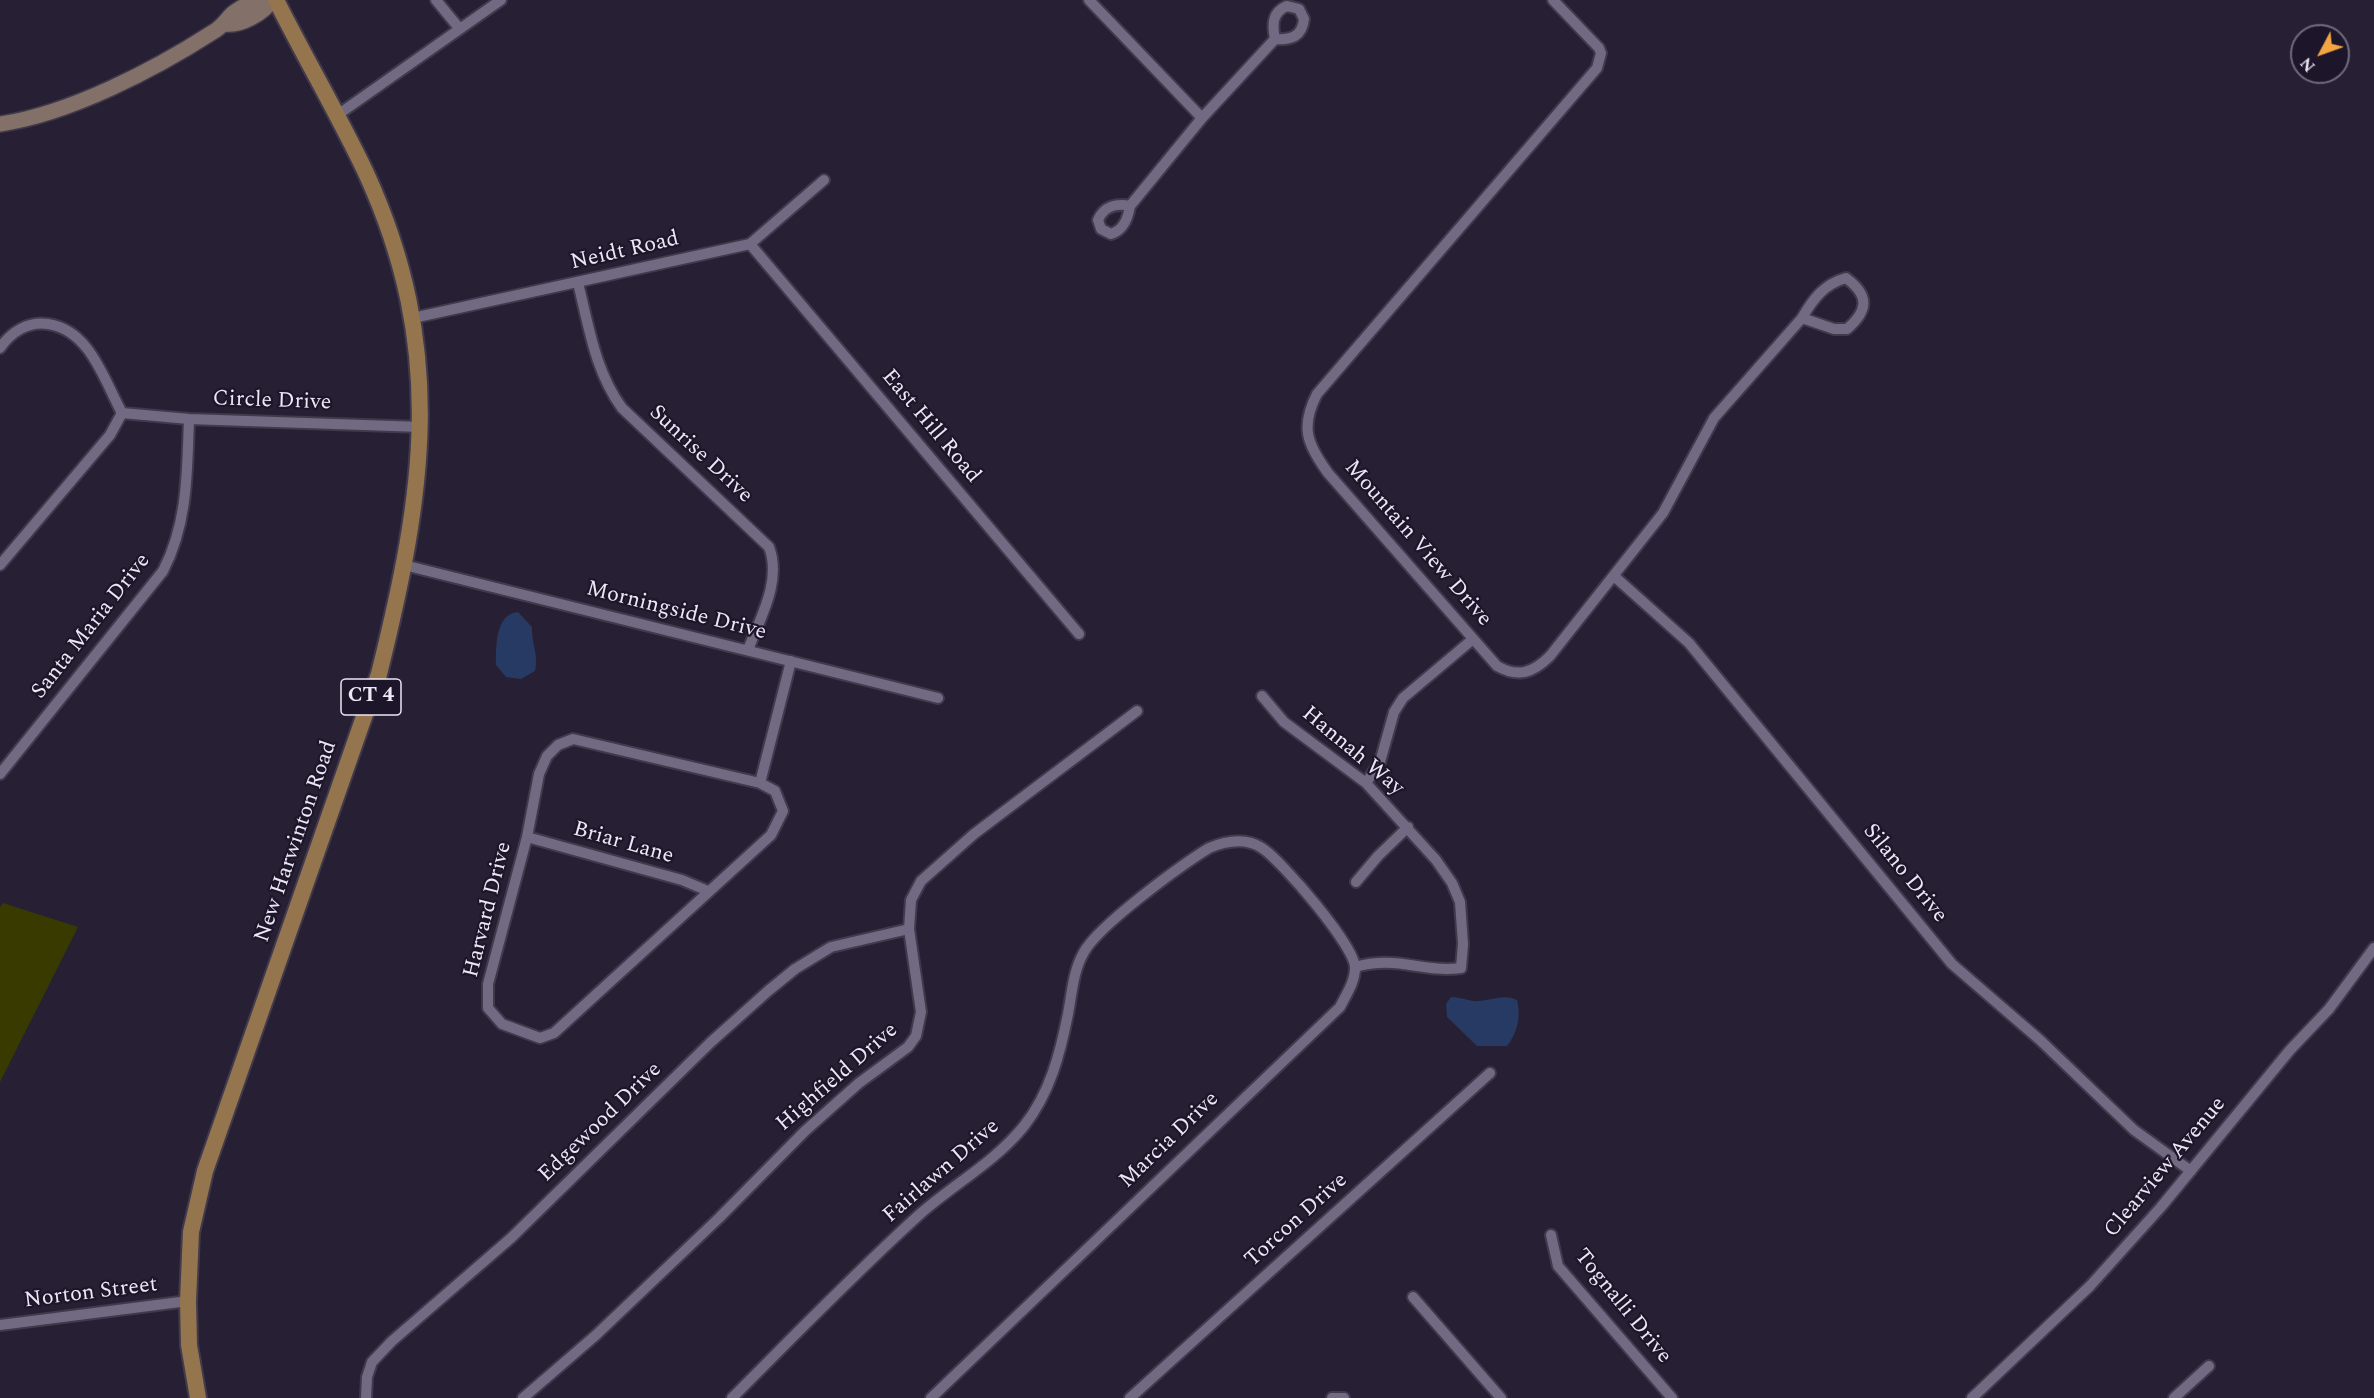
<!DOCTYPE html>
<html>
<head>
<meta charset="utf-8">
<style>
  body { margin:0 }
  #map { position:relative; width:2374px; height:1398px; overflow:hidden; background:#272034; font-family:Spectral,serif }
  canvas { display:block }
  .north { position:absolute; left:2290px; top:24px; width:60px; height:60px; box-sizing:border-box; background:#1d162a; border:2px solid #6f6a7b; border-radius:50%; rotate:229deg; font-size:16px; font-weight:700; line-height:24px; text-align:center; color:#ebe7f5 }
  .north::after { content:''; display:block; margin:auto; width:21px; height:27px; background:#f2a541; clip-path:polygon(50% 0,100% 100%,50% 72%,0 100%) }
</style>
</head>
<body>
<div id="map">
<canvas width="2374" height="1398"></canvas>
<div class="north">N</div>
</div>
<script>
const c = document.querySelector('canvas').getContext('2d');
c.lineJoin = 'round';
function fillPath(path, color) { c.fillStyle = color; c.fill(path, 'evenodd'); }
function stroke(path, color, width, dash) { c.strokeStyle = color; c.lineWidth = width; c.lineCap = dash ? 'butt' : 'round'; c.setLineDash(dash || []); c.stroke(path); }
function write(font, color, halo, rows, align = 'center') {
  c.font = font + ' Spectral,serif'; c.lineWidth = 4.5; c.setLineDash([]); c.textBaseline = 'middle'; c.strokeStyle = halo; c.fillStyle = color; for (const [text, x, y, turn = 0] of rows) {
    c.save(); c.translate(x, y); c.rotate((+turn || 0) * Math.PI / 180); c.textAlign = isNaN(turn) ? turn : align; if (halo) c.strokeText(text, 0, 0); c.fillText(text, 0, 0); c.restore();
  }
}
fillPath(new Path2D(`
  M 3,903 L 78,927 L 0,1082 L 0,907 Z`), '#393a00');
fillPath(new Path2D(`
  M 518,612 L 532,627 C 531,642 539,655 535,671 L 521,679 L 506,677 L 496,665 C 496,647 495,614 518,612 Z
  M 1451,997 C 1461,997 1470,1002 1479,1001 C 1493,1000 1504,994 1517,1000 C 1521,1016 1518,1032 1507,1046 L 1477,1046 L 1447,1017 L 1446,1004 Z`), '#273a64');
const minor = new Path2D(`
  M 436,0 L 459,28
  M 1089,0 L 1202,118
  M 1553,0 L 1599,48 L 1601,53 L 1597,68 L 1317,394 C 1300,427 1307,444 1328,473 L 1497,666 C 1518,678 1533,673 1550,656 L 1663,513 L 1714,418 L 1802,318 C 1813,299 1824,284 1846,278 C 1869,295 1869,310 1847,329 L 1834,329 L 1802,318
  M 336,116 L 501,0
  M 1130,206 C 1117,203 1104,206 1098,220 L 1101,229 L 1111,234 C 1124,230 1128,218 1130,206 L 1202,118 L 1275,39 C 1291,40 1302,37 1304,19 L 1299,9 L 1287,6 C 1272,12 1272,25 1275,39
  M 750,244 L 1079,634
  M 578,283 C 589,327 595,371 622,408 L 769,547 C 782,581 760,618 748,650
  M 413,318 L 750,244 L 824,180
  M 0,348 C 11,332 28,321 48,324 C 90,330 104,380 122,413 L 189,419 L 421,427
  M 0,565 L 110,435 L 122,413
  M 404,565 L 938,698
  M 1614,576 L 1689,643 L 1952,964 L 2040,1040 L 2134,1130 L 2191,1171
  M 1262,696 L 1284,722 L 1366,783 L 1436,860 L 1452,883 L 1460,902 L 1463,944 L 1461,968 C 1421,973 1398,955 1355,967
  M 573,739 L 760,783 L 775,791 L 783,811 L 771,835 L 554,1033 L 540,1038 L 502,1024 L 488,1008 L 488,984 L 527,837 L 539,774 L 547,756 L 558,745 Z
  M 0,774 L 163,571 C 188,523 187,472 189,419
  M 760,783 L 791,661
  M 1366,783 L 1380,762 L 1394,712 L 1403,698 L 1473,639
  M 527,837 L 682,880 L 708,891
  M 1356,882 L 1378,856 L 1408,827
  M 1551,1235 L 1558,1266 L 1672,1398
  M 1413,1297 L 1501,1398
  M 0,1325 L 188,1301
  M 366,1398 L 367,1377 L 372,1362 L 392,1341 L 511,1238 L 711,1042 L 768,991 L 795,969 L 831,947 L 909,929
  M 523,1398 L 596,1335 L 719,1218 L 805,1131 L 859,1083 L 908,1047 L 916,1036 L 921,1012 L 909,929 L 911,900 L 921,881 L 974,834 L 1137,711
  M 732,1398 C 794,1336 855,1273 920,1214 C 954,1184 995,1162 1024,1126 C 1050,1093 1060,1054 1068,1014 C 1072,993 1073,971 1084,952 C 1099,925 1180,866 1209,848 C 1226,841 1245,837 1262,848 C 1281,860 1356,947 1355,968 C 1355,982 1346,995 1340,1007 L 931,1398
  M 1130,1398 L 1490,1073
  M 1332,1398 L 1344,1398
  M 1972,1398 L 2090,1286 L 2161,1207 L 2290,1050 L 2329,1009 L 2374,948
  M 2174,1398 L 2209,1366`);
const secondary = new Path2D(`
  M 226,24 C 241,26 264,13 272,0
  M 0,124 C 69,114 154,70 213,32 C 222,27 225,21 232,14 C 239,8 248,4 256,0`);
const primary = new Path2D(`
  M 198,1398 L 189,1345 L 188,1301 L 191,1232 L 205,1171 L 379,674 C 424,493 447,350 366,173 C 338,114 305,58 276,0`);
stroke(minor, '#403a4c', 14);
stroke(secondary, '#403a4c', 18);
stroke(primary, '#403a4c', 20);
stroke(minor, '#726a83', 10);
stroke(secondary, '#837068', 15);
stroke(primary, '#95754e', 16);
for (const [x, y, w] of [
  [371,697,60]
]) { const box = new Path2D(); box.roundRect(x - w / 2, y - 18, w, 36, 4.5); c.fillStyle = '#1d162a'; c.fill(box); stroke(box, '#ebe7f5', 1.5); }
write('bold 21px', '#ebe7f5', null, [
  ["CT 4",371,697]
]);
write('22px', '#ebe7f5', '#1d162a', [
  ["Neidt Road",625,252,-13],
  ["Circle Drive",272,402,2],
  ["East Hill Road",930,427,50],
  ["Sunrise Drive",700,455,43],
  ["Mountain View Drive",1417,544,49],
  ["Morningside Drive",676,612,14],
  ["Santa Maria Drive",92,627,-52],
  ["Hannah Way",1352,752,40],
  ["New Harwinton Road",297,842,-71],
  ["Briar Lane",623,844,16],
  ["Silano Drive",1904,874,51],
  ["Harvard Drive",489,910,-76],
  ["Highfield Drive",838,1078,-41],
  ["Edgewood Drive",601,1123,-44],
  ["Marcia Drive",1170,1141,-44],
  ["Clearview Avenue",2166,1168,-50],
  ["Fairlawn Drive",942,1172,-41],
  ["Torcon Drive",1297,1221,-42],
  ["Norton Street",91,1294,-7],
  ["Tognalli Drive",1622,1307,51]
]);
</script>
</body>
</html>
